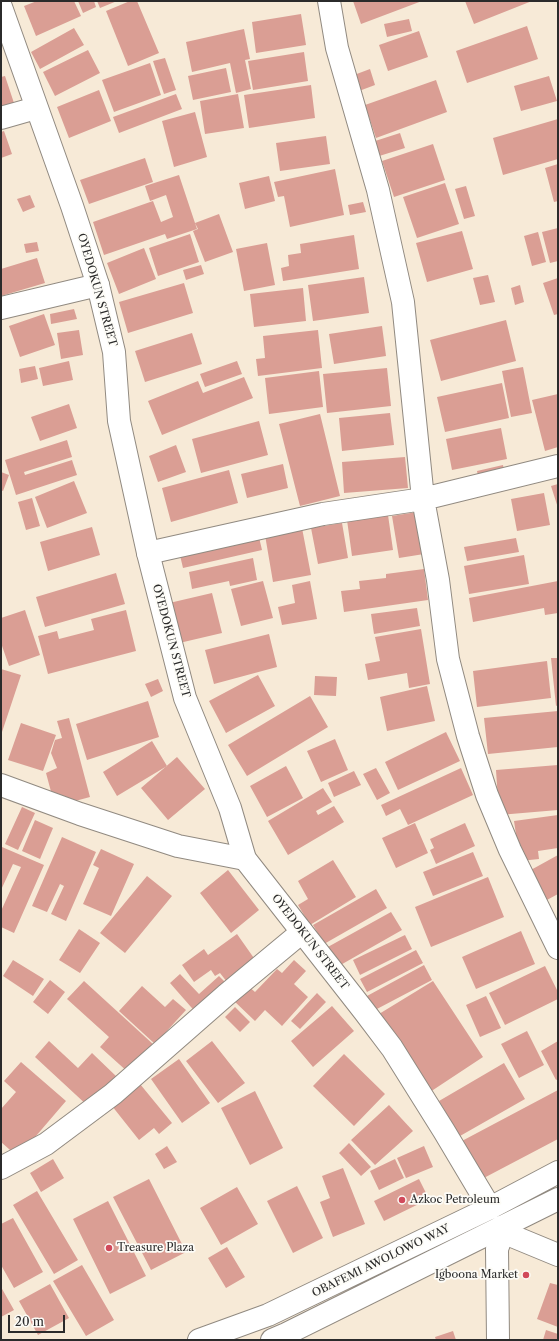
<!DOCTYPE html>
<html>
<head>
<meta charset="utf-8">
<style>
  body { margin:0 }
  #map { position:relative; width:559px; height:1341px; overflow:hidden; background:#f7ead7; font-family:"Libre Caslon Text",serif }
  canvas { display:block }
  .frame { position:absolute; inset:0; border:2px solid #2b2b2b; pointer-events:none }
  .scale { position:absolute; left:8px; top:1315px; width:57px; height:18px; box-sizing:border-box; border:2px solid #2b2b2b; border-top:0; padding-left:5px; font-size:12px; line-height:14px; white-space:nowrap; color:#2b2b2b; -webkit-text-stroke:3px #fdfcf7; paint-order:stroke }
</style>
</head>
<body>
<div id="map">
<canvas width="559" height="1341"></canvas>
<div class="frame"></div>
<div class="scale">20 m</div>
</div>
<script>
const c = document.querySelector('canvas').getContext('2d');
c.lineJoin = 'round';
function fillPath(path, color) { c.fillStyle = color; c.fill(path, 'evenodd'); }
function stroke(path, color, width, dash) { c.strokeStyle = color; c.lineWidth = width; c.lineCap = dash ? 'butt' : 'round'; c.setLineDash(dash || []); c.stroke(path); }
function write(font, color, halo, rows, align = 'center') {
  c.font = font + ' "Libre Caslon Text",serif'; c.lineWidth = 3.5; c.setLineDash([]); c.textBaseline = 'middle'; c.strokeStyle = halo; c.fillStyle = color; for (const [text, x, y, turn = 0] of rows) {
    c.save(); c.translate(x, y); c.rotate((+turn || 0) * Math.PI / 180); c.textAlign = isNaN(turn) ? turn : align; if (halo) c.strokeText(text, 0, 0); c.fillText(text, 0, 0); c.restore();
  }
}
fillPath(new Path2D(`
  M 37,1 L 74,1 L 81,16 L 36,36 L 24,6 Z
  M 78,1 L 94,1 L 96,7 L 83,13 Z
  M 97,1 L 117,1 L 100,8 Z
  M 130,1 L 137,1 L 159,53 L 128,66 L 106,11 Z
  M 353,1 L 422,1 L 361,24 Z
  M 465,1 L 532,1 L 474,24 Z
  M 301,14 L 306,45 L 256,53 L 252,22 Z
  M 409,19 L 412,31 L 387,37 L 384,24 Z
  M 527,26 L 538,59 L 467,83 L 456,51 Z
  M 74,28 L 84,45 L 40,69 L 31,52 Z
  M 244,29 L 250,59 L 245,60 L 251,89 L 236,93 L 230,63 L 192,72 L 186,42 Z
  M 419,31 L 428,57 L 388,71 L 379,45 Z
  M 88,50 L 100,73 L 55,96 L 43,72 Z
  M 304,52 L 308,81 L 253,90 L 248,61 Z
  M 165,58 L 176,90 L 164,94 L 153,61 Z
  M 150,63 L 161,95 L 114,112 L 102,80 Z
  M 226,68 L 231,92 L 193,100 L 188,76 Z
  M 370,69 L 375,85 L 359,91 L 354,75 Z
  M 5,76 L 14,103 L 1,107 L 1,77 Z
  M 549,76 L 557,101 L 521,111 L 514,86 Z
  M 436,80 L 447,112 L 376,138 L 365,105 Z
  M 311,85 L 315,118 L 249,128 L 244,95 Z
  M 99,90 L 111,121 L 69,138 L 57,107 Z
  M 176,94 L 182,109 L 119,133 L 113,117 Z
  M 238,94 L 244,128 L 205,134 L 200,101 Z
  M 195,112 L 207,157 L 174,167 L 162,121 Z
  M 558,119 L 558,159 L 503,175 L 493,138 Z
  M 4,131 L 12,154 L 1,158 L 1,132 Z
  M 400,133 L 405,148 L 376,157 L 372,142 Z
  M 326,136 L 330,164 L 280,171 L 276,143 Z
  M 433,144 L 445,180 L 394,197 L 382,161 Z
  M 145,158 L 153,182 L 89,204 L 80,180 Z
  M 558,164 L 558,201 L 554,202 L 545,168 Z
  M 335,169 L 344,215 L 290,227 L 284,196 L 278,197 L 274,182 Z
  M 179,175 L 197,229 L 167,239 L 165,234 L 104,255 L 93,222 L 153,201 L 161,222 L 173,217 L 166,195 L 150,201 L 145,186 Z
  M 269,176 L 275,201 L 245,209 L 239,183 Z
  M 445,183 L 459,224 L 417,238 L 403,197 Z
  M 466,186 L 475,216 L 464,219 L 455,189 Z
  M 30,195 L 35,207 L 23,212 L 17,199 Z
  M 363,202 L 366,212 L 350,215 L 348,205 Z
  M 219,214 L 233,252 L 205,262 L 193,231 L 198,229 L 195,223 Z
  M 558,228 L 558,261 L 550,263 L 542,232 Z
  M 462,231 L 473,269 L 427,282 L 416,243 Z
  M 538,232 L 546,262 L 532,266 L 524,236 Z
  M 190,234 L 199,262 L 158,276 L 149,248 Z
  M 354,235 L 359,269 L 283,281 L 281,268 L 289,266 L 288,255 L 301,253 L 300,244 Z
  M 37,242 L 39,251 L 26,253 L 24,244 Z
  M 267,243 L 275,285 L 244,291 L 236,249 Z
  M 144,248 L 156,279 L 119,294 L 107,263 Z
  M 37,258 L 45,283 L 1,296 L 1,269 Z
  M 201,265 L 204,274 L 186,280 L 183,270 Z
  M 488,275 L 495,302 L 480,305 L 473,278 Z
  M 364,277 L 369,313 L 313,321 L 308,285 Z
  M 558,278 L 558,314 L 554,315 L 543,283 Z
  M 184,283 L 193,313 L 128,333 L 119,302 Z
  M 520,285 L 524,302 L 515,305 L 511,288 Z
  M 303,288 L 306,321 L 254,327 L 250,294 Z
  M 74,309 L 77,319 L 51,324 L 50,314 Z
  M 44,314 L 55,345 L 20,357 L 9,326 Z
  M 506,320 L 516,361 L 441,381 L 430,340 Z
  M 382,326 L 386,356 L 334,364 L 329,334 Z
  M 79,330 L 83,355 L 61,359 L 57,333 Z
  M 318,330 L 322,368 L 258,376 L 256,359 L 265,358 L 263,336 Z
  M 192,333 L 202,364 L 145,382 L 135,351 Z
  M 69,361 L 73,380 L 43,386 L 39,368 Z
  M 237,361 L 242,374 L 205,387 L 200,374 Z
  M 35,366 L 38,379 L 21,383 L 19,369 Z
  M 523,367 L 532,413 L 511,417 L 502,371 Z
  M 387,368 L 391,406 L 327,413 L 323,374 Z
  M 319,371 L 323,407 L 269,414 L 265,378 Z
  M 244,377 L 253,398 L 162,435 L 148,401 L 198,381 L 203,393 Z
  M 502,383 L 509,418 L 445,432 L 437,397 Z
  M 558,394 L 558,447 L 545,451 L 532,400 Z
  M 69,404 L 77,428 L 40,441 L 31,417 Z
  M 390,413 L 394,445 L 342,451 L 339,418 Z
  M 320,414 L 340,496 L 300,506 L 279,424 Z
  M 259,421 L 268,455 L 201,473 L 192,439 Z
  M 501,428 L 507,459 L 452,470 L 446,439 Z
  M 67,440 L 72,457 L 24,472 L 25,475 L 72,460 L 77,475 L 16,495 L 5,460 Z
  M 176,445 L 186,472 L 158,482 L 149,456 Z
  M 405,457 L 408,488 L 344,493 L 342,462 Z
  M 283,464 L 288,488 L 247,498 L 241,474 Z
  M 503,465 L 505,475 L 479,481 L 477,471 Z
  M 229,470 L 238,503 L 171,522 L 162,488 Z
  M 1,472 L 9,475 L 3,491 L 1,490 Z
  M 74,481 L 87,513 L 47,528 L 35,497 Z
  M 558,484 L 558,508 L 551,486 Z
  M 544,493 L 550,525 L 517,531 L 511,499 Z
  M 32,498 L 40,526 L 26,530 L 18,502 Z
  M 417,512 L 424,554 L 399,558 L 392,516 Z
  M 388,515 L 393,550 L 352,556 L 347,520 Z
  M 342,523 L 348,558 L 318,564 L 311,528 Z
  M 92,527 L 100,555 L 48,571 L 40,542 Z
  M 302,528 L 311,575 L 273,582 L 265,535 Z
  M 258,533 L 262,550 L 183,568 L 179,551 Z
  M 516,538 L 519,552 L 467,561 L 464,547 Z
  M 524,555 L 529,584 L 469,594 L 464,566 Z
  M 253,558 L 257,580 L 230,586 L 229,581 L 192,589 L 189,572 Z
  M 424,569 L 428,600 L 344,612 L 341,591 L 360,589 L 359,581 L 386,578 L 386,574 Z
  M 116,573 L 125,604 L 45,627 L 36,597 Z
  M 263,581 L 273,618 L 241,626 L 231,589 Z
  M 310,581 L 317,619 L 282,625 L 278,607 L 295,603 L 292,585 Z
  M 558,581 L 558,613 L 545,615 L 544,608 L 473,622 L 469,598 Z
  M 212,593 L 222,633 L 175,644 L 165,604 Z
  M 417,608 L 420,626 L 374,634 L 371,614 Z
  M 25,610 L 40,655 L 9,666 L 1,643 L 1,618 Z
  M 126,610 L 136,651 L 48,674 L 38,636 L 57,631 L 59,639 L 94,630 L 91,619 Z
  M 421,629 L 430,684 L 409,688 L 407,673 L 368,680 L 365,664 L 380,661 L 375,637 Z
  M 269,634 L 277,667 L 214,684 L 205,650 Z
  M 551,658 L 558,658 L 558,705 L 556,706 Z
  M 547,661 L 551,698 L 477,707 L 473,671 Z
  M 1,669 L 21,675 L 1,735 L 2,680 Z
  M 258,675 L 275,706 L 226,733 L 209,701 Z
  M 315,676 L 337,677 L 336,696 L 314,695 Z
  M 158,679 L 163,691 L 151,697 L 145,684 Z
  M 427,686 L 435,721 L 387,731 L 380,697 Z
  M 310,696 L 328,727 L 247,776 L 228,745 Z
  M 148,701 L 159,737 L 87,760 L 76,724 Z
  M 558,711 L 558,747 L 488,754 L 484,718 Z
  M 69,718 L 90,797 L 64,804 L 53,799 L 46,773 L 57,768 L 51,753 L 55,740 L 62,738 L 57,721 Z
  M 21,723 L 56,735 L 43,771 L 8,760 Z
  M 446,732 L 460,761 L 398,790 L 385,762 Z
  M 335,739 L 348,770 L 321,782 L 307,751 Z
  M 152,741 L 167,766 L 117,796 L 103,772 Z
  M 177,757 L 205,789 L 168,820 L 141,788 Z
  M 558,765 L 558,810 L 499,815 L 496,770 Z
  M 286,766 L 303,798 L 267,817 L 250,786 Z
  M 376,768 L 390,793 L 377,800 L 363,774 Z
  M 461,768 L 473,795 L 408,825 L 400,809 L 386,816 L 381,805 Z
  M 354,771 L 361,785 L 334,797 L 328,783 Z
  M 323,788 L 332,802 L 316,811 L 318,815 L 334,806 L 344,822 L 288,855 L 268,821 Z
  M 22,807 L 35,813 L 18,850 L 5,844 Z
  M 558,815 L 558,848 L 538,851 L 539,859 L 520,861 L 514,821 Z
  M 35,820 L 53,828 L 40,859 L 22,851 Z
  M 415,823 L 428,853 L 396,868 L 382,838 Z
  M 465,823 L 475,846 L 436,864 L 430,850 L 434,848 L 430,839 Z
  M 62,837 L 96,852 L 66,921 L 51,914 L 64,886 L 60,884 L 47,912 L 32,906 Z
  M 2,847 L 44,865 L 14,933 L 1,927 L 1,911 L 21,867 L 13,864 L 1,890 Z
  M 101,849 L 134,864 L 111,916 L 83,904 L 99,868 L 93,865 Z
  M 473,852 L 483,876 L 433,896 L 423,872 Z
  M 558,855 L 558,894 L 545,901 L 529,871 Z
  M 333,860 L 356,897 L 310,925 L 298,905 L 308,899 L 298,881 Z
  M 228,870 L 259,910 L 231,933 L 200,893 Z
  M 147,876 L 172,896 L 125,953 L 100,933 Z
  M 488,877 L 504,917 L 431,947 L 415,907 Z
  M 376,889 L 387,908 L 324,944 L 313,925 Z
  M 391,912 L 402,930 L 337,967 L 326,948 Z
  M 79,929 L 100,943 L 80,973 L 59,960 Z
  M 521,931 L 535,964 L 476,989 L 462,957 Z
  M 237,934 L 256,961 L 227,982 L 220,973 L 215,976 L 211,970 L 194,982 L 182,965 L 204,949 L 208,955 Z
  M 405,935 L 412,949 L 360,975 L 353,960 Z
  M 416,950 L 423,963 L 367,992 L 360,979 Z
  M 13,960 L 44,979 L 33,996 L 3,976 Z
  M 294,960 L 306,971 L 294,984 L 308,997 L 282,1026 L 265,1010 L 255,1021 L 233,1000 L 247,985 L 255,992 L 277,969 L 282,973 Z
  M 424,965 L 432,980 L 375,1010 L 367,996 Z
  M 545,966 L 558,992 L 558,999 L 505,1025 L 489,993 Z
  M 180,974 L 199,994 L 219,976 L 230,987 L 198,1015 L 170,983 Z
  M 50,980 L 65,992 L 48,1014 L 33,1002 Z
  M 84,981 L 154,1045 L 129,1073 L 100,1047 L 109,1037 L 67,999 Z
  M 433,981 L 483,1057 L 430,1092 L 379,1014 Z
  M 142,986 L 165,1007 L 173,999 L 186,1010 L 155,1044 L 119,1011 Z
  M 317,993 L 326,1002 L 300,1029 L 291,1021 Z
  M 486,996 L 501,1028 L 480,1037 L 466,1005 Z
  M 332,1006 L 354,1031 L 313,1067 L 291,1041 Z
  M 235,1007 L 250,1022 L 240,1032 L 225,1017 Z
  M 527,1031 L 544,1065 L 519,1078 L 501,1044 Z
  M 49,1041 L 78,1068 L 92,1053 L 117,1077 L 89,1107 L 35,1057 Z
  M 212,1041 L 245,1083 L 218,1103 L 186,1061 Z
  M 558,1041 L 558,1079 L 556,1080 L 541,1051 Z
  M 344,1054 L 385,1094 L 354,1126 L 313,1086 Z
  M 179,1059 L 210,1103 L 182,1123 L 151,1079 Z
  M 21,1062 L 66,1101 L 18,1157 L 1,1142 L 1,1109 L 16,1092 L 4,1081 Z
  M 504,1063 L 525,1099 L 460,1136 L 439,1101 Z
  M 140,1084 L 172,1123 L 159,1134 L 154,1128 L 139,1140 L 112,1106 Z
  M 558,1090 L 558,1139 L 480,1180 L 460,1142 Z
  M 255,1091 L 283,1148 L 250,1165 L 221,1108 Z
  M 389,1105 L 413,1131 L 375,1165 L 351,1140 Z
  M 349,1143 L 371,1167 L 361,1176 L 339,1153 Z
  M 167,1146 L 177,1162 L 164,1169 L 155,1154 Z
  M 424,1146 L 433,1167 L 406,1178 L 397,1158 Z
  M 53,1159 L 64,1178 L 41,1192 L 30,1173 Z
  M 395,1159 L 404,1178 L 379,1190 L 370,1171 Z
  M 343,1168 L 365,1224 L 333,1237 L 320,1202 L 330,1198 L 322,1176 Z
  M 149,1179 L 186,1252 L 151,1270 L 113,1197 Z
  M 419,1179 L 429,1199 L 384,1221 L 374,1201 Z
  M 297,1186 L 323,1238 L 293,1253 L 267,1201 Z
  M 237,1187 L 258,1224 L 221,1245 L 200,1208 Z
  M 37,1191 L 78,1260 L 54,1274 L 13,1205 Z
  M 108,1201 L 146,1276 L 110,1294 L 73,1219 Z
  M 13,1218 L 43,1272 L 14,1288 L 1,1265 L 1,1224 Z
  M 227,1247 L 245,1277 L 226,1288 L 208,1258 Z
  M 82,1265 L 114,1320 L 86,1336 L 53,1281 Z
  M 550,1283 L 558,1285 L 558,1327 L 537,1319 Z
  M 50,1284 L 69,1318 L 38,1335 L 19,1301 Z
  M 1,1287 L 14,1310 L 1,1317 Z
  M 546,1330 L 558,1334 L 558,1340 L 543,1340 Z
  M 453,1331 L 456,1340 L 436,1340 L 435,1337 Z`), '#da9e94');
const minor = new Path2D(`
  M 329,1 L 337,48 L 378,190 L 403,302 L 423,499 L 438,580 L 448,659 L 468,736 L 487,795 L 510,850 L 558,948
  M 1,118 L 36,108
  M 1,308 L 98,285
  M 148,553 L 323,514 L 423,499 L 558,466
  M 1,785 L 80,814 L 178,846 L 245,859
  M 1,1168 L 46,1144 L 113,1094 L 226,995 L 302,932
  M 498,1340 L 497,1249 L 501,1238 L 505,1231`);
const tertiary = new Path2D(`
  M 1,7 L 72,206 L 98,285 L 114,352 L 119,421 L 148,553 L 185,698 L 230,808 L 245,859 L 364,1011 L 392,1048 L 444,1131 L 490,1208
  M 501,1227 L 512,1236 L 558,1255`);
const primary = new Path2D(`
  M 199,1340 L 268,1315 L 490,1208 L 558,1172
  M 272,1340 L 286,1334 L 558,1199`);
stroke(minor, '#918a81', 24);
stroke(tertiary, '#918a81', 24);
stroke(primary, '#918a81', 24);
stroke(minor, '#fff', 22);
stroke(tertiary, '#fff', 22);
stroke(primary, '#fff', 22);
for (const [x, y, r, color] of [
  [402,1200,4,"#d1495b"],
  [109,1248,4,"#d1495b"],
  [526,1275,4,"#d1495b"]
]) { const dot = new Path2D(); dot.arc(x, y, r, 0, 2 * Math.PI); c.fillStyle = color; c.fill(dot); stroke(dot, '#fdfcf7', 1.5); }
write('11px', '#2b2b2b', '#fdfcf7', [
  ["OYEDOKUN STREET",97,290,74],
  ["OYEDOKUN STREET",171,641,75],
  ["OYEDOKUN STREET",310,942,52],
  ["OBAFEMI AWOLOWO WAY",381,1261,-26]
]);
write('11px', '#2b2b2b', '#fdfcf7', [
  ["Azkoc Petroleum",410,1200],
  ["Treasure Plaza",117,1248],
  ["Igboona Market",518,1275,"right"]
], 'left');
</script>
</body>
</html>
